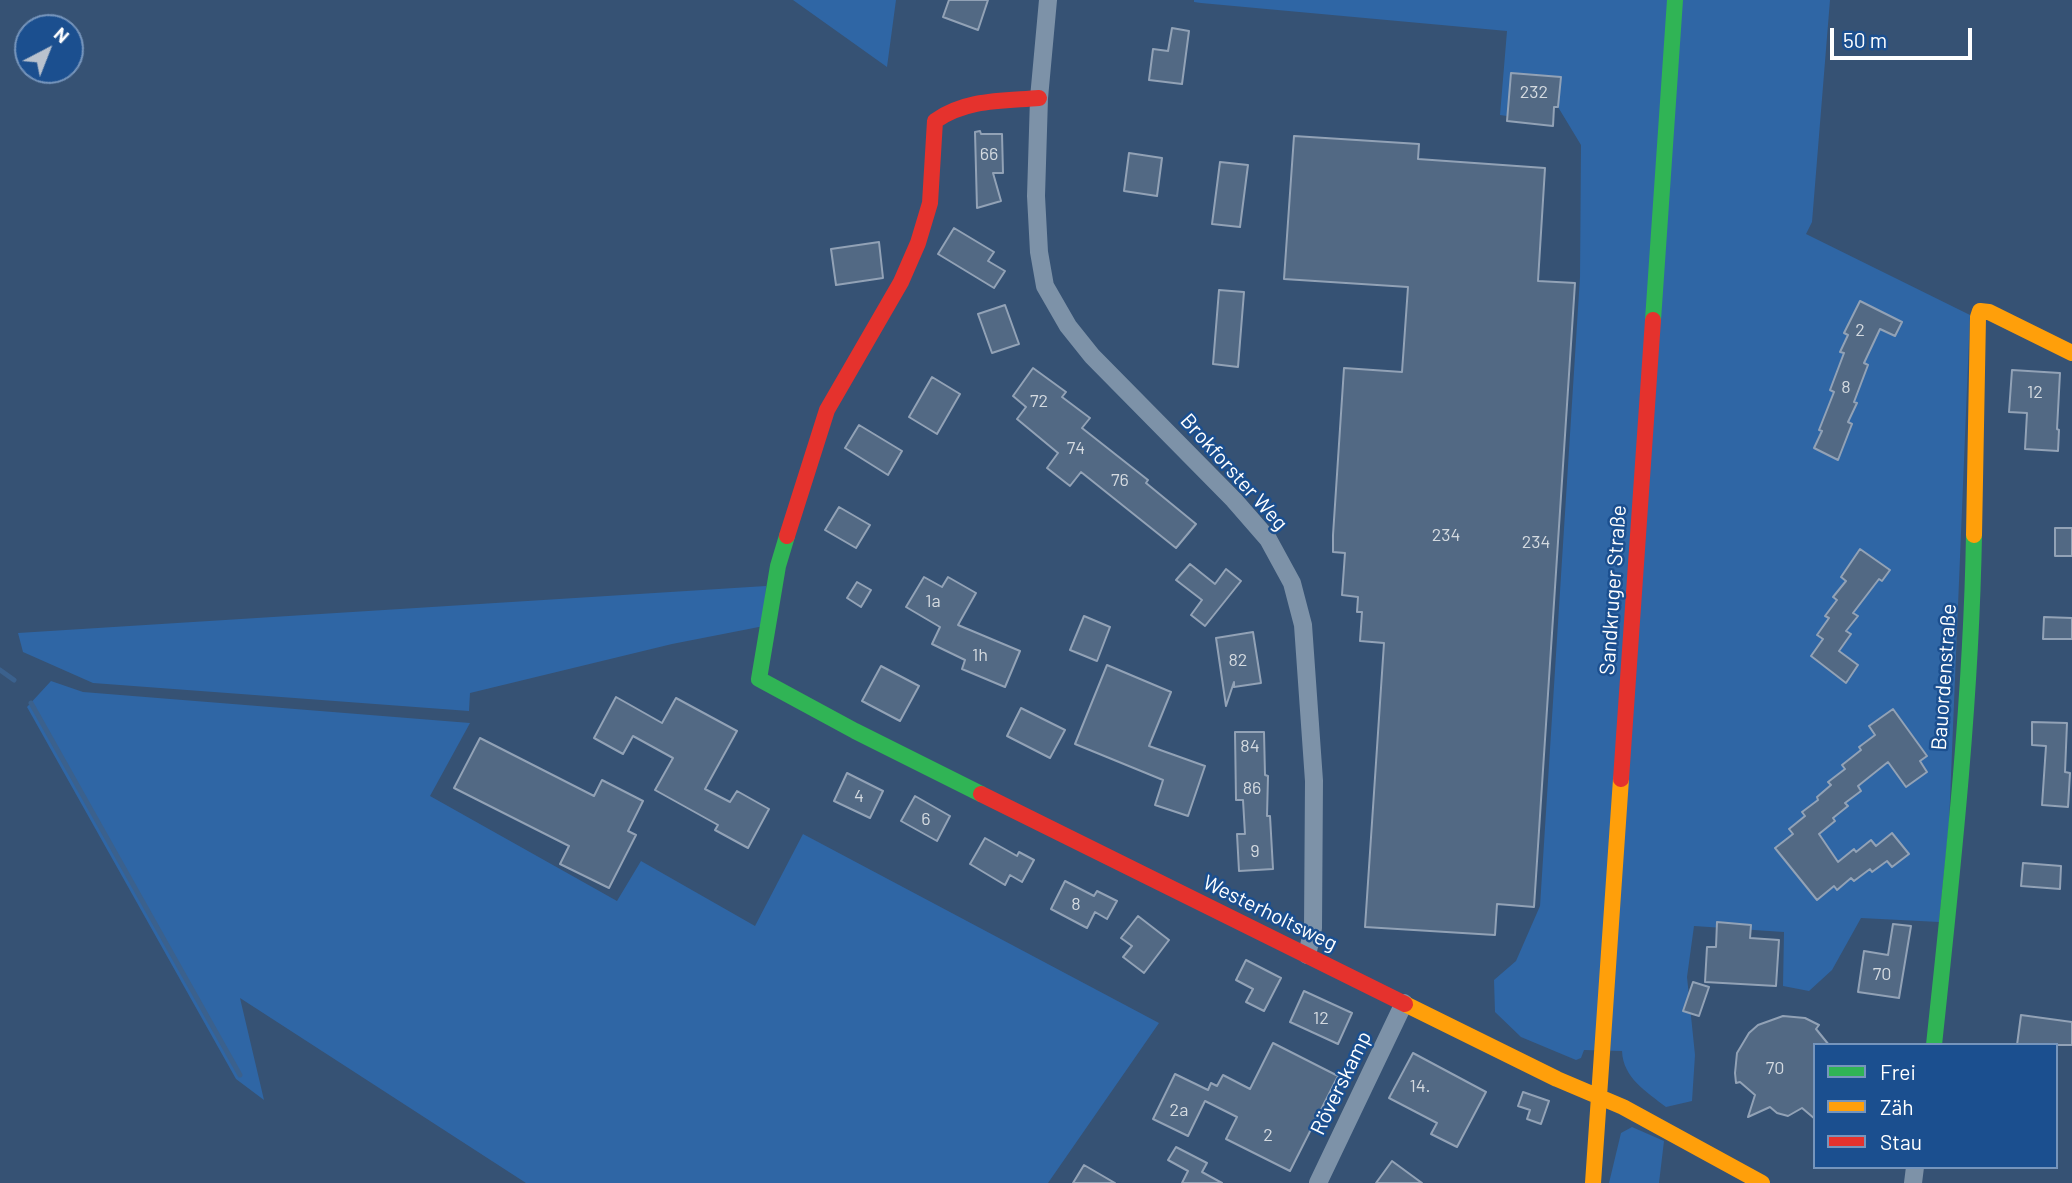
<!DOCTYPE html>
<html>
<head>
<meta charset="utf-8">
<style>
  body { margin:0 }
  #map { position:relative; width:2072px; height:1183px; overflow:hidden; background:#365274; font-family:Barlow,sans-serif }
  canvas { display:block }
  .legend { position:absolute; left:1813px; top:1043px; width:245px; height:126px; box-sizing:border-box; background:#1b4f8f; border:2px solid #7695bc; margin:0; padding:9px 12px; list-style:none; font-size:21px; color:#fff }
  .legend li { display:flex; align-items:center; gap:14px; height:35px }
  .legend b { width:35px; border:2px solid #7695bc }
  .north { position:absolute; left:14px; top:14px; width:70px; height:70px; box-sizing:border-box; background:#1b4f8f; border:2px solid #7695bc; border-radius:50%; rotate:42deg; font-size:19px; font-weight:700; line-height:28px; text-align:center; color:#fff }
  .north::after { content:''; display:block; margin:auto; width:24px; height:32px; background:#b9c2ce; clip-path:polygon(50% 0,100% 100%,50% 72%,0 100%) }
  .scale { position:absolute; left:1830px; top:28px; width:142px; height:32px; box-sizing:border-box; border:4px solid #fff; border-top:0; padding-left:9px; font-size:21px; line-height:24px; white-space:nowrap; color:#fff; -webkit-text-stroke:5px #1b4f8f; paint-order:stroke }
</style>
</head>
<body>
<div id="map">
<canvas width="2072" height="1183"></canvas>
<ul class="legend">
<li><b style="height:9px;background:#30b455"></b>Frei</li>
<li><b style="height:9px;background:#ff9f0a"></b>Zäh</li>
<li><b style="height:9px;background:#e5322d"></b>Stau</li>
</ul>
<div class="north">N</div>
<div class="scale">50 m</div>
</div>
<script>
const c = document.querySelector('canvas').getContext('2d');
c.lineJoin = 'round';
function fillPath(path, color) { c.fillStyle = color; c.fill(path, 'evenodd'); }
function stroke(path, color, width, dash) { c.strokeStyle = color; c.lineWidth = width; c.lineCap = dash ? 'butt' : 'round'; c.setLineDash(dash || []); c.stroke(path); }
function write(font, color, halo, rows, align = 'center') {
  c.font = font + ' Barlow,sans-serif'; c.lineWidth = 5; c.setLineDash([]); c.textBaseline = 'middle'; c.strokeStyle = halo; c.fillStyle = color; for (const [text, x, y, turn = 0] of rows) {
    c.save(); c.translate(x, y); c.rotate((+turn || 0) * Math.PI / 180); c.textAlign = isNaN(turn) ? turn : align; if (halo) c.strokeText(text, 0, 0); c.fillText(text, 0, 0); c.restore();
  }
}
fillPath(new Path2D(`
  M 793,0 L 896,0 L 887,67 Z
  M 1194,0 L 1830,0 L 1812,222 L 1806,234 L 1970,315 L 1949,824 L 1939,922 L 1861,918 L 1832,970 L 1809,991 L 1783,986 L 1784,932 L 1694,926 L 1687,977 L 1695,1055 L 1692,1101 L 1666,1107 C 1647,1092 1623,1078 1622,1051 L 1584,1050 L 1581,1058 L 1576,1060 L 1521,1037 L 1495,1012 L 1494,980 L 1516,961 L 1540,906 L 1580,277 L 1581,145 L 1558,107 L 1561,78 L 1511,73 L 1507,116 L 1500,115 L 1507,31 L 1201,3 L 1194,2 Z
  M 766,586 L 764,626 L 672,644 L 470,693 L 469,711 L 93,683 L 23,652 L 18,633 Z
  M 51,681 L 83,692 L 470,723 L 430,796 L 617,901 L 641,861 L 755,926 L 803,834 L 1159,1023 L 1048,1183 L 526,1183 L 240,998 L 264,1100 L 236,1079 L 27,707 Z
  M 1632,1127 L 1664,1141 L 1659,1183 L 1609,1183 L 1621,1133 Z`), '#2f66a5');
stroke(new Path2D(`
  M 0,670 L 14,680
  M 31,703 L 240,1075`), '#3b618d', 5);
const building = new Path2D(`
  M 949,0 L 988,0 L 978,30 L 943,17 Z
  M 1172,28 L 1189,31 L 1182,84 L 1149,80 L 1153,49 L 1168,51 Z
  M 1511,73 L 1561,77 L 1558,107 L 1554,107 L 1553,126 L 1507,121 Z
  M 980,131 L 981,134 L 1002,134 L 1003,173 L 993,173 L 1001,201 L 977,208 L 975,132 Z
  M 1294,136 L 1419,144 L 1418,159 L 1545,168 L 1538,281 L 1575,283 L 1534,907 L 1497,904 L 1495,935 L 1365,927 L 1384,643 L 1360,641 L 1362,612 L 1357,612 L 1358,597 L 1342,595 L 1345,553 L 1333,552 L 1333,535 L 1344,368 L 1402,372 L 1408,287 L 1284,279 Z
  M 1129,153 L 1162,158 L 1157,196 L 1124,191 Z
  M 1220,162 L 1248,165 L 1240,227 L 1212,224 Z
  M 954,228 L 994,252 L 988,261 L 1005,271 L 994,288 L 938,254 Z
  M 879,242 L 883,278 L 836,285 L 831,249 Z
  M 1219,290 L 1244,292 L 1238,367 L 1213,364 Z
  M 1860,301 L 1902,322 L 1895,336 L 1880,329 L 1864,363 L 1868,365 L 1854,402 L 1857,403 L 1848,422 L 1852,424 L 1838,460 L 1814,448 L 1822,431 L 1819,430 L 1834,392 L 1830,390 L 1844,353 L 1840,352 L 1848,335 L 1844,333 Z
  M 1005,305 L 1019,344 L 992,353 L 978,314 Z
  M 1033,368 L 1066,392 L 1062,397 L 1090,418 L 1082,428 L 1148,480 L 1146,483 L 1196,524 L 1176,548 L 1081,472 L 1070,486 L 1047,468 L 1058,453 L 1017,419 L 1026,407 L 1013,396 Z
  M 2012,370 L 2060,373 L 2057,429 L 2059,430 L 2058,451 L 2025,449 L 2027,413 L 2009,412 Z
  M 932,377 L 960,394 L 937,434 L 909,417 Z
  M 859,425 L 902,451 L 888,475 L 845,448 Z
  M 839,507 L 870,525 L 856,548 L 825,530 Z
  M 2055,528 L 2072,528 L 2072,556 L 2055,556 Z
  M 1860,549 L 1890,570 L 1882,581 L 1879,579 L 1853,613 L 1858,616 L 1846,631 L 1851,634 L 1839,651 L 1858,665 L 1846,683 L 1811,656 L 1823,639 L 1817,635 L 1829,618 L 1825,616 L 1837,600 L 1833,597 L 1846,581 L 1841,577 Z
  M 1190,564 L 1215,584 L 1226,569 L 1241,581 L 1205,626 L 1191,615 L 1202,600 L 1176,580 Z
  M 924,577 L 942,587 L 948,577 L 976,593 L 958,625 L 1020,651 L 1005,687 L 962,669 L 965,660 L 932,644 L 940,627 L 906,607 Z
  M 857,582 L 871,590 L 861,607 L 847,598 Z
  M 1084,616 L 1110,627 L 1097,661 L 1070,650 Z
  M 2044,617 L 2072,618 L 2072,639 L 2043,639 Z
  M 1253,632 L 1261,683 L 1234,687 L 1234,682 L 1226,706 L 1216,638 Z
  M 1107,665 L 1171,692 L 1149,746 L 1205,766 L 1188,816 L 1155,805 L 1163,780 L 1075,744 Z
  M 881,666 L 919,686 L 900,721 L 862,701 Z
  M 616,697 L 662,723 L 676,698 L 737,731 L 705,789 L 730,802 L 737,791 L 769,809 L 748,848 L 715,830 L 718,825 L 655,790 L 673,758 L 633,736 L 623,754 L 594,738 Z
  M 1021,708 L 1065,730 L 1050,758 L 1007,736 Z
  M 1893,709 L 1927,756 L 1920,761 L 1927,772 L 1906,787 L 1888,762 L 1858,786 L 1861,791 L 1845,803 L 1848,806 L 1833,818 L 1835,821 L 1819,834 L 1838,862 L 1854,849 L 1856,852 L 1871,840 L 1876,846 L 1892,833 L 1909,854 L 1892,867 L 1887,861 L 1872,872 L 1870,869 L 1854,881 L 1851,878 L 1837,890 L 1834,886 L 1817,900 L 1775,848 L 1793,834 L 1789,829 L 1805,816 L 1802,812 L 1818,800 L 1817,797 L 1831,785 L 1828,782 L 1845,769 L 1842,765 L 1861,750 L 1859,747 L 1875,735 L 1869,726 Z
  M 2032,722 L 2067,723 L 2065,772 L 2070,773 L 2068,807 L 2042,805 L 2046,746 L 2032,745 Z
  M 1235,732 L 1264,732 L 1265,775 L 1268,776 L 1267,816 L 1270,816 L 1273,869 L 1239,871 L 1237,834 L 1245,834 L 1243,800 L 1236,800 Z
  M 480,738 L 594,796 L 602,780 L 643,801 L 628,831 L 636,835 L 609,888 L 560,864 L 569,846 L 454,788 Z
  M 847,773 L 883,791 L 870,818 L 834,801 Z
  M 915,796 L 950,816 L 937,841 L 901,821 Z
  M 985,838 L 1017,856 L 1019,852 L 1034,860 L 1022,882 L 1010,875 L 1005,885 L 970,864 Z
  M 2023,863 L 2061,866 L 2060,889 L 2021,886 Z
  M 1065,881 L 1094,896 L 1097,891 L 1117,901 L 1107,919 L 1095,912 L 1087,928 L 1051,909 Z
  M 1138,916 L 1169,940 L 1144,973 L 1123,957 L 1132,946 L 1121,938 Z
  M 1717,922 L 1751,925 L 1750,938 L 1779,940 L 1776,986 L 1705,982 L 1707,947 L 1716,947 Z
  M 1893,924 L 1911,926 L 1899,998 L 1858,992 L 1864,951 L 1888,955 Z
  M 1246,960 L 1281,978 L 1264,1011 L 1246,1002 L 1253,989 L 1236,980 Z
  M 1693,982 L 1709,987 L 1699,1016 L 1683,1011 Z
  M 1304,991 L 1352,1013 L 1338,1044 L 1290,1022 Z
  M 2021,1015 L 2072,1022 L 2072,1045 L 2017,1045 Z
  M 1783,1016 L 1805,1018 L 1819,1025 L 1816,1029 L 1829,1045 L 1815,1045 L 1815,1119 L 1802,1108 L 1788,1116 L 1777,1113 L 1770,1107 L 1748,1117 L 1755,1095 L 1740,1082 L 1736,1083 L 1735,1073 L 1737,1053 L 1749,1033 L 1758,1025 Z
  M 1273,1043 L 1338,1076 L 1290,1171 L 1226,1139 L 1237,1117 L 1205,1101 L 1188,1136 L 1153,1119 L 1175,1074 L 1208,1090 L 1211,1083 L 1217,1086 L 1223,1075 L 1250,1089 Z
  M 1413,1053 L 1486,1092 L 1457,1147 L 1431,1134 L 1437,1123 L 1389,1098 Z
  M 1523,1092 L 1549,1101 L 1541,1124 L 1527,1119 L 1530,1110 L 1518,1106 Z
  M 1176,1147 L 1207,1163 L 1202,1172 L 1222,1183 L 1182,1183 L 1188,1171 L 1168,1160 Z
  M 1392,1161 L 1422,1183 L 1376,1183 Z
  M 1084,1165 L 1115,1183 L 1073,1183 Z`);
fillPath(building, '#526984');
stroke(building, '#92a2b6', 2);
stroke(new Path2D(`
  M 1048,0 L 1039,98 L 1036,196 L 1039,252 L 1045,286 L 1068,326 L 1092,356 L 1234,500 L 1268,539 L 1292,583 L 1303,625 L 1314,781 L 1313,928 L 1307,955
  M 1318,1183 L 1404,1003
  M 1913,1183 L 1915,1167`), '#7d92a8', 18);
stroke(new Path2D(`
  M 1653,320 L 1675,0
  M 787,536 L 778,566 L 759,679 L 855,731 L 981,794
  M 1934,1045 C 1952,875 1971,706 1974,535`), '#30b455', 16);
stroke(new Path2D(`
  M 1974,535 L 1978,317 L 1980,311 L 1989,312 L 2072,353
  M 1405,1004 L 1557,1079 L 1623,1107 L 1762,1183
  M 1593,1183 L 1621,779`), '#ff9f0a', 16);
stroke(new Path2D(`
  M 787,536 L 827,410 L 901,282 L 918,243 L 930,203 L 935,121 C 966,99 1003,101 1039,98
  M 1621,779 L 1653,320
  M 981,794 L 1405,1004`), '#e5322d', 16);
write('18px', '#d4dae0', null, [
  ["232",1534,92],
  ["66",989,154],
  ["2",1860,330],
  ["8",1846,387],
  ["12",2035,392],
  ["72",1039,401],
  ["74",1076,448],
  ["76",1120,480],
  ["234",1446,535],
  ["234",1536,542],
  ["1a",933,601],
  ["1h",980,655],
  ["82",1238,660],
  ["84",1250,746],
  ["86",1252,788],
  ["4",859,796],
  ["6",926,819],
  ["9",1255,851],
  ["8",1076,904],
  ["70",1882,974],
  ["12",1321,1018],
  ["70",1775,1068],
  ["14.",1420,1086],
  ["2a",1179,1110],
  ["2",1268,1135]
]);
write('21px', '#fff', '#1b4f8f', [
  ["Brokforster Weg",1234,472,48],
  ["Sandkruger Straße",1613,590,-86],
  ["Bauordenstraße",1944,677,-86],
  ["Westerholtsweg",1270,913,26],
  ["Röverskamp",1341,1083,-64]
]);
</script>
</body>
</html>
